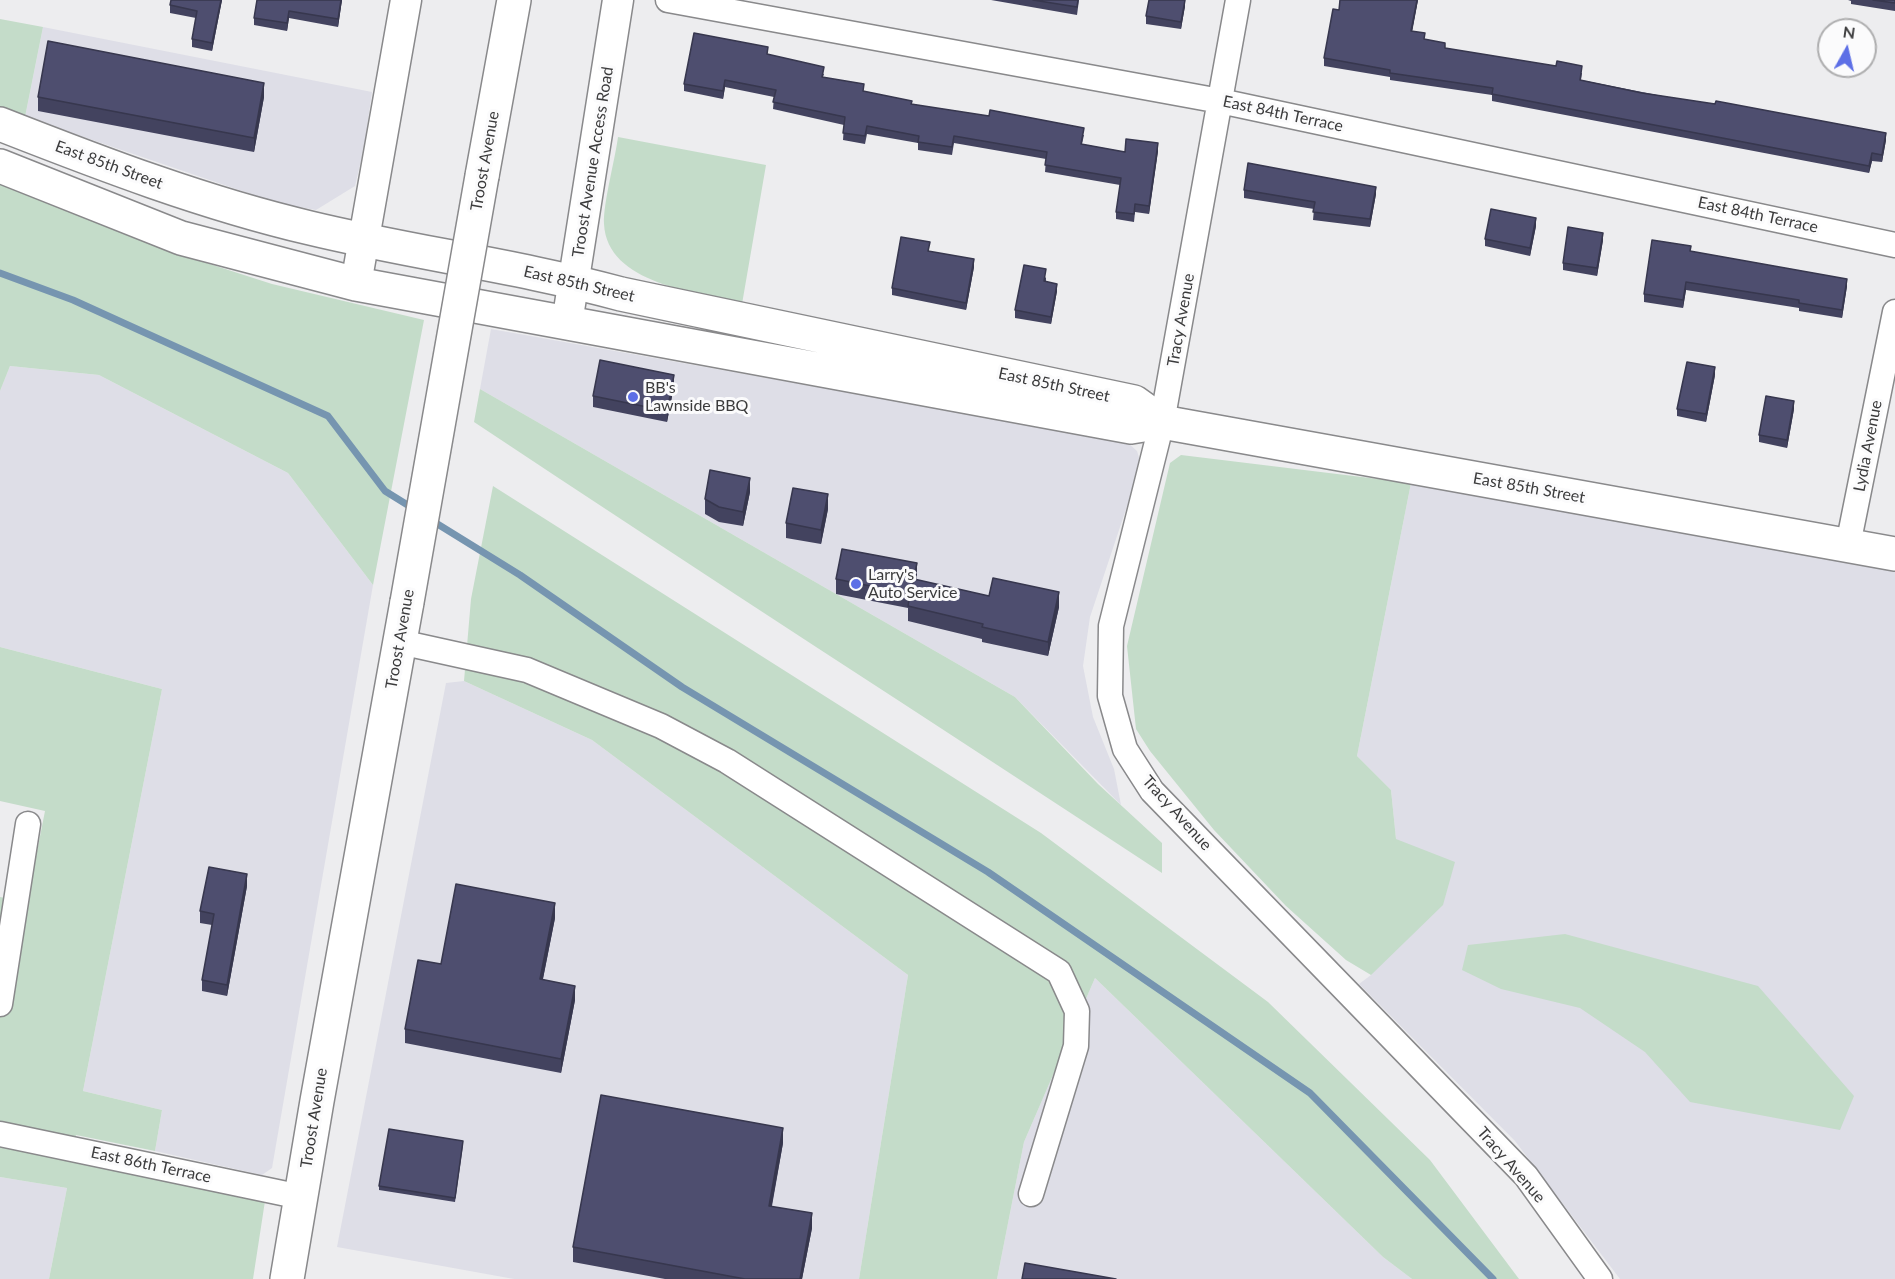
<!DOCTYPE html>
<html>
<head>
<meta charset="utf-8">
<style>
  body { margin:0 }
  #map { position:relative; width:1895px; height:1279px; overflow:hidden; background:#ededef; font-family:Lato,sans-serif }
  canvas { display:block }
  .north { position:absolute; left:1817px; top:18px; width:60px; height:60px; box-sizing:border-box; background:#fbfbfc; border:2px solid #aeaeaf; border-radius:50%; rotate:8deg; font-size:16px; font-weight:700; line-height:24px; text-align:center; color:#3b3b3c }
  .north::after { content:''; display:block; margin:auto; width:21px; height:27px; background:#5d6fe6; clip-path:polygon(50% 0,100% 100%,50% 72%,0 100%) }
</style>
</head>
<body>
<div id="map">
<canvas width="1895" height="1279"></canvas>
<div class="north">N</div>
</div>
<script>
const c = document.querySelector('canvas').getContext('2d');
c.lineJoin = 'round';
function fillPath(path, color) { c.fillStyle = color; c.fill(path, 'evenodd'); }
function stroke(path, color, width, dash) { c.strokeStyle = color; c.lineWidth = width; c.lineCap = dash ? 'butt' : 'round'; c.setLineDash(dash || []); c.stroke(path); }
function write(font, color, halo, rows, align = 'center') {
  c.font = font + ' Lato,sans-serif'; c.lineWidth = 6; c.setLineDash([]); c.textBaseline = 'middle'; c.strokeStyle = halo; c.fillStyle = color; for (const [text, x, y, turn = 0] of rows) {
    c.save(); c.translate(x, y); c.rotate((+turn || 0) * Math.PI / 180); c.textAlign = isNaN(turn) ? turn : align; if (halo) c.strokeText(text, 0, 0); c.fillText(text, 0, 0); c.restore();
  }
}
fillPath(new Path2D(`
  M 43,27 L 372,92 L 364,148 L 355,186 L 316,210 L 277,203 L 25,117 Z
  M 491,329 L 1127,442 L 1137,451 L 1141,464 L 1090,617 L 1083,666 L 1093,717 L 1114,769 L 1121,805 L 1015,697 L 480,389 Z
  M 10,366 L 99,375 L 288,473 L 373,585 L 272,1168 L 262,1175 L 155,1151 L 162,1110 L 83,1091 L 162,689 L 0,647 L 0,391 Z
  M 1411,483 L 1895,567 L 1895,1279 L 1620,1279 L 1515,1141 L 1359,984 L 1371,975 L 1396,839 L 1391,790 L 1357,756 Z
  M 464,681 L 592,740 L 908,975 L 859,1279 L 514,1279 L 337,1247 L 446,683 Z
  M 1095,978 L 1383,1257 L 1412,1279 L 997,1279 L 1024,1142 Z
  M 0,1177 L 67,1188 L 49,1279 L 0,1279 Z`), '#dedee7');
fillPath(new Path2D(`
  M 0,19 L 43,27 L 25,117 L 0,107 Z
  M 618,137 L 766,165 L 742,304 C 697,292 607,284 604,224 C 603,204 615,160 618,137 Z
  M 0,182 L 163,249 L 272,284 L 424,320 L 373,585 L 288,473 L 99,375 L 10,366 L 0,391 Z
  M 480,389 L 1015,697 L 1098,784 L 1162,843 L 1162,873 C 933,722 702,574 474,422 Z
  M 1181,455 L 1411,483 L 1357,756 L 1391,790 L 1396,839 L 1455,862 L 1443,905 L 1371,975 L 1346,960 L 1286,906 L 1214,830 L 1150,751 L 1136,729 L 1127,646 L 1170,463 Z
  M 493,486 L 1041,833 L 1268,1002 L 1430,1160 L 1519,1279 L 1412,1279 L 1383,1257 L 1095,978 L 1024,1142 L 997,1279 L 859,1279 L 908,975 L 592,740 L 464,681 L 471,599 Z
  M 0,647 L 162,689 L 83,1091 L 162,1110 L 155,1151 L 76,1135 L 72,1161 L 265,1201 L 253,1279 L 49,1279 L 67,1188 L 0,1177 L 0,897 L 27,902 L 45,811 L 0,801 Z
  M 1565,934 L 1758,986 L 1854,1096 L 1840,1130 L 1690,1102 L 1645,1052 L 1580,1008 L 1501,989 L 1462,970 L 1468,945 Z`), '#c4dcc9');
stroke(new Path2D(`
  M 0,273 L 73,300 L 328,416 L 385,491 L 414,509
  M 431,520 L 520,575 L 682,687 L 988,872 L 1310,1093 L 1493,1279`), '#7695b0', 7);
const minor = new Path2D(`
  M 668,0 L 1220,101 L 1895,245
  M 1238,0 L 1162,422 L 1111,626 L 1110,696 L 1125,749 L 1152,791 L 1526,1176 L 1600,1279
  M 1848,545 L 1895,312
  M 400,642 L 527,670 L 661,726 L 727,761 L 1059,972 L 1077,1011 L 1076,1046 L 1031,1194
  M 0,1004 L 28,824
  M 0,1134 L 301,1197`);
const tertiary = new Path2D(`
  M 356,284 L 406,0
  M 567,323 L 618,0`);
const secondary = new Path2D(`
  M 0,124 C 102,164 204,203 310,228 C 413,253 519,266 621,294 L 1134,402 L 1162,422
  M 0,166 L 181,238 L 356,284 L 1131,427 L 1162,422 L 1895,554
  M 482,176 L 514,0
  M 287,1279 L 317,1101 L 407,602`);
stroke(minor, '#89898b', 27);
stroke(tertiary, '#89898b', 33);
stroke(secondary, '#89898b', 36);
stroke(minor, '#fff', 24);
stroke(tertiary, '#fff', 30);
stroke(secondary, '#fff', 33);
const secondaryBridge = new Path2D(`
  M 407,602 L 482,176`);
stroke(secondaryBridge, '#89898b', 36, []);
stroke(secondaryBridge, '#fff', 33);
fillPath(new Path2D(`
  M 222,0 L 212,51 L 192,47 L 192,39 L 196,18 L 170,13 L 170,5 Z
  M 257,0 L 342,0 L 338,27 L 289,18 L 287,31 L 254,25 L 254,18 Z
  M 991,0 L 1079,0 L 1077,15 Z
  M 1340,0 L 1418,0 L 1412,31 L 1425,40 L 1445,48 L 1582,73 L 1581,80 L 1886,140 L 1882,162 L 1872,161 L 1869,173 L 1492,101 L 1492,95 L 1390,80 L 1390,77 L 1324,66 L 1324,58 L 1339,10 Z
  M 1848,0 L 1895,0 L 1895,11 L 1851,4 L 1851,1 Z
  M 1185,6 L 1181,29 L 1146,24 L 1146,16 Z
  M 768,55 L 824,74 L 823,77 L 864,92 L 912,104 L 1084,135 L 1082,144 L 1125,152 L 1158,151 L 1149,214 L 1135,212 L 1134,222 L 1116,219 L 1116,212 L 1120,185 L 1045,172 L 1046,159 L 954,143 L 952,155 L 918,150 L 918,143 L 867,134 L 865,144 L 843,140 L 844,125 L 773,109 L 774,97 L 725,87 L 723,99 L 684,91 L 684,84 Z
  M 38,97 L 264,97 L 254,152 L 38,111 Z
  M 1244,190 L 1376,194 L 1370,227 L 1313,220 L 1314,209 L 1244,198 Z
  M 1536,226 L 1530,256 L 1485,246 L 1485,239 Z
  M 1603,240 L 1597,276 L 1563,270 L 1563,263 Z
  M 930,251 L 974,267 L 966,310 L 892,295 L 892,288 Z
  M 1691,251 L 1847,286 L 1842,318 L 1799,311 L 1799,308 L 1686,290 L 1683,308 L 1644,302 L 1644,294 Z
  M 1046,277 L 1046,281 L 1057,291 L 1051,324 L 1015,318 L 1015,310 Z
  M 1715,375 L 1706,422 L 1677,416 L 1677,409 Z
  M 674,386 L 667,422 L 593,407 L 593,396 Z
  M 1794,409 L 1787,448 L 1759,442 L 1759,435 Z
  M 750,492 L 743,526 L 719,522 L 705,514 L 705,499 Z
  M 828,509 L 821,544 L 786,538 L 786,523 Z
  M 917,578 L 916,580 L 989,596 L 1059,607 L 1048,656 L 982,642 L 982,639 L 908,621 L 908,608 L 836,594 L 836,579 Z
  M 247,886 L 227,996 L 202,991 L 202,980 L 212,925 L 200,923 L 200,911 Z
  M 555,918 L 543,979 L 575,1000 L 561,1073 L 405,1043 L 405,1029 L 441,964 Z
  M 783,1143 L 772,1206 L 812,1228 L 802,1279 L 665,1279 L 573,1262 L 573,1247 Z
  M 463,1145 L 455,1202 L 379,1190 L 379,1186 Z`), '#43435f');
fillPath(new Path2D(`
  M 221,0 L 222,0 L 212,51 L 212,43 Z
  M 341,0 L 342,0 L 338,27 L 338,19 Z
  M 1185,0 L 1185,6 L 1181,29 L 1181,22 Z
  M 1417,0 L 1418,0 L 1411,38 L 1411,31 Z
  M 289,11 L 289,18 L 287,31 L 287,23 Z
  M 725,80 L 725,87 L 723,99 L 723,91 Z
  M 264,83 L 264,97 L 254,152 L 254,138 Z
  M 1886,133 L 1886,140 L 1882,162 L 1882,155 Z
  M 1158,143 L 1158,151 L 1149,214 L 1149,206 Z
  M 1872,153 L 1872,161 L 1869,173 L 1869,166 Z
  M 1376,187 L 1376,194 L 1370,227 L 1370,219 Z
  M 1536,218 L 1536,226 L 1530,256 L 1530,248 Z
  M 1603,233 L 1603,240 L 1597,276 L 1597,268 Z
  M 974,259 L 974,267 L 966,310 L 966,303 Z
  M 1847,279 L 1847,286 L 1842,318 L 1842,310 Z
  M 1686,282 L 1686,290 L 1683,308 L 1683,300 Z
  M 1057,284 L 1057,291 L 1051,324 L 1051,317 Z
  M 1715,367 L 1715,375 L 1706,422 L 1706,414 Z
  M 674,375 L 674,386 L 667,422 L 667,411 Z
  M 1794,401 L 1794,409 L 1787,448 L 1787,440 Z
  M 750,478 L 750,492 L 743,526 L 743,512 Z
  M 828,494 L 828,509 L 821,544 L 821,530 Z
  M 917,563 L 917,578 L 911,606 L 911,591 Z
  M 1059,592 L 1059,607 L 1048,656 L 1048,642 Z
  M 247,874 L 247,886 L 227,996 L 227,985 Z
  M 555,903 L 555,918 L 540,993 L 540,979 Z
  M 575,986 L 575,1000 L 561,1073 L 561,1059 Z
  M 783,1128 L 783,1143 L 769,1220 L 769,1206 Z
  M 812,1213 L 812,1228 L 802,1279 L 800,1279 Z`), '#37374e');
const building = new Path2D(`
  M 171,0 L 221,0 L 212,43 L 192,39 L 197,11 L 170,5 Z
  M 257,0 L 341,0 L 338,19 L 289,11 L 287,23 L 254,18 Z
  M 1033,0 L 1078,0 L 1077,7 Z
  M 1149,0 L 1185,0 L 1181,22 L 1146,16 Z
  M 1340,0 L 1417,0 L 1411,31 L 1425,33 L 1424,39 L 1445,43 L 1445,48 L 1556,66 L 1557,61 L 1582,66 L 1580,80 L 1642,93 L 1715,104 L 1716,101 L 1886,133 L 1882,155 L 1872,153 L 1869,166 L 1492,94 L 1493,88 L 1390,73 L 1390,70 L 1324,58 L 1333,9 L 1339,10 Z
  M 1873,0 L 1895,0 L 1895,3 Z
  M 694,33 L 768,47 L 767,54 L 824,67 L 822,77 L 864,84 L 863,91 L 912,101 L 911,104 L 989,116 L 990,110 L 1084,128 L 1081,144 L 1125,152 L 1126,139 L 1158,143 L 1149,206 L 1135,204 L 1134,214 L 1116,212 L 1121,178 L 1045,165 L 1047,152 L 954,136 L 952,147 L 918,142 L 919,136 L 867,126 L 865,136 L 843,133 L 845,117 L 773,102 L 776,90 L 725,80 L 723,91 L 684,84 Z
  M 48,41 L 264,83 L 254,138 L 38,97 Z
  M 1248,163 L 1376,187 L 1370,219 L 1313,212 L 1315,202 L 1244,190 Z
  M 1491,209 L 1536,218 L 1530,248 L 1485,239 Z
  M 1568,227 L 1603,233 L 1597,268 L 1563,263 Z
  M 901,237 L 930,242 L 928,251 L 974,259 L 966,303 L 892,288 Z
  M 1652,240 L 1691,246 L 1690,251 L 1847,279 L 1842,310 L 1799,303 L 1799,300 L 1686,282 L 1683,300 L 1644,294 Z
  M 1024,265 L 1046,269 L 1044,281 L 1057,284 L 1051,317 L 1015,310 Z
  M 600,360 L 674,375 L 667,411 L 593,396 Z
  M 1687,362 L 1715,367 L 1706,414 L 1677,409 Z
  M 1766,396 L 1794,401 L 1787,440 L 1759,435 Z
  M 710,470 L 750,478 L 743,512 L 719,507 L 705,499 Z
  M 793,488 L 828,494 L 821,530 L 786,523 Z
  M 842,549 L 917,563 L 911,591 L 914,579 L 989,596 L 993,578 L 1059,592 L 1048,642 L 982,627 L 983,624 L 908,606 L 910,594 L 836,579 Z
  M 209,867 L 247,874 L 227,985 L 202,980 L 214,914 L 200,911 Z
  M 456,884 L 555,903 L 540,979 L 575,986 L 561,1059 L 405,1029 L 418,960 L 441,964 Z
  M 601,1095 L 783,1128 L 769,1206 L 812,1213 L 800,1279 L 745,1279 L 573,1247 Z
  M 389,1129 L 463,1141 L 455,1198 L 379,1186 Z
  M 1025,1263 L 1116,1279 L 1022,1279 Z`);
fillPath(building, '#4e4e6f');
stroke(building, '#37374e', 1.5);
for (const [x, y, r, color] of [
  [633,397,6,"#5d6fe6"],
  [856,584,6,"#5d6fe6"]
]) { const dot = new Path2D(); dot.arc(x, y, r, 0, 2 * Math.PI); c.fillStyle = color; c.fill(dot); stroke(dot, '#fbfbfc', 2); }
write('16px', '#3b3b3c', '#fbfbfc', [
  ["East 84th Terrace",1283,114,12],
  ["Troost Avenue",485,161,-80],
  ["Troost Avenue Access Road",593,162,-81],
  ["East 85th Street",109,165,20],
  ["East 84th Terrace",1758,215,12],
  ["East 85th Street",579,284,13],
  ["Tracy Avenue",1181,320,-80],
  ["East 85th Street",1054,385,12],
  ["Lydia Avenue",1868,446,-79],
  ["East 85th Street",1529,488,10],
  ["Troost Avenue",400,639,-80],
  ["Tracy Avenue",1177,813,48],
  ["Troost Avenue",314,1118,-81],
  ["East 86th Terrace",151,1165,12],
  ["Tracy Avenue",1511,1165,49]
]);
write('16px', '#3b3b3c', '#fbfbfc', [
  ["BB's",645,388],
  ["Lawnside BBQ",645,406],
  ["Larry's",868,575],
  ["Auto Service",868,593]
], 'left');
</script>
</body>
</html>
